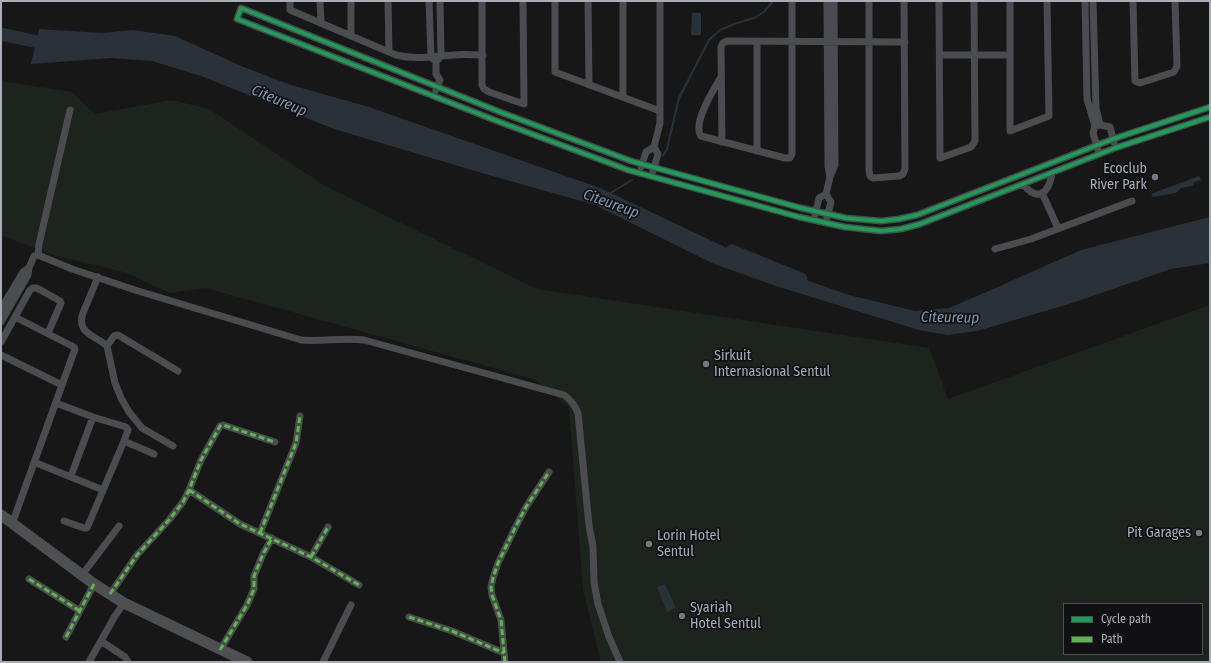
<!DOCTYPE html>
<html>
<head>
<meta charset="utf-8">
<style>
  body { margin:0 }
  #map { position:relative; width:1211px; height:663px; overflow:hidden; background:#171717; font-family:"Fira Sans Condensed",sans-serif }
  canvas { display:block }
  .frame { position:absolute; inset:0; border:2px solid #a8adb8; pointer-events:none }
  .legend { position:absolute; left:1063px; top:603px; width:140px; height:52px; box-sizing:border-box; background:#111113; border:1px solid #4d4f55; margin:0; padding:5px 7px; list-style:none; font-size:12px; color:#a8adb8 }
  .legend li { display:flex; align-items:center; gap:8px; height:20px }
  .legend b { width:20px; border:1px solid #4d4f55 }
</style>
</head>
<body>
<div id="map">
<canvas width="1211" height="663"></canvas>
<div class="frame"></div>
<ul class="legend">
<li><b style="height:5px;background:#1a9f57"></b>Cycle path</li>
<li><b style="height:5px;background:#58b947"></b>Path</li>
</ul>
</div>
<script>
const c = document.querySelector('canvas').getContext('2d');
c.lineJoin = 'round';
function fillPath(path, color) { c.fillStyle = color; c.fill(path, 'evenodd'); }
function stroke(path, color, width, dash) { c.strokeStyle = color; c.lineWidth = width; c.lineCap = dash ? 'butt' : 'round'; c.setLineDash(dash || []); c.stroke(path); }
function write(font, color, halo, rows, align = 'center') {
  c.font = font + ' "Fira Sans Condensed",sans-serif'; c.lineWidth = 3.5; c.setLineDash([]); c.textBaseline = 'middle'; c.strokeStyle = halo; c.fillStyle = color; for (const [text, x, y, turn = 0] of rows) {
    c.save(); c.translate(x, y); c.rotate((+turn || 0) * Math.PI / 180); c.textAlign = isNaN(turn) ? turn : align; if (halo) c.strokeText(text, 0, 0); c.fillText(text, 0, 0); c.restore();
  }
}
fillPath(new Path2D(`
  M 1,81 L 72,92 L 95,114 L 172,100 L 209,109 L 325,186 L 537,289 L 929,348 L 948,399 L 1210,305 L 1210,662 L 601,662 L 583,589 L 569,407 L 536,380 L 206,288 L 170,293 L 124,272 L 52,255 L 1,235 ZM 1064,604 L 1202,604 L 1202,654 L 1064,654 Z`), '#1d241e');
fillPath(new Path2D(`
  M 692,13 L 701,13 L 701,35 L 691,35 Z
  M 39,29 L 102,33 L 133,30 L 175,36 L 241,66 L 291,85 L 369,107 L 600,188 L 763,265 L 849,295 L 915,311 L 949,308 L 991,290 L 1081,250 L 1210,217 L 1210,263 L 1171,269 L 1069,304 L 977,331 L 947,335 L 919,330 L 779,287 L 714,264 L 595,205 L 475,171 L 334,129 L 201,76 L 152,61 L 111,58 L 31,64 Z
  M 1199,176 L 1201,180 L 1195,182 L 1192,186 L 1181,188 L 1176,193 C 1167,194 1162,196 1153,197 L 1151,194 Z
  M 665,584 L 676,608 L 667,612 L 657,587 Z`), '#2a3239');
stroke(new Path2D(`
  M 663,156 L 667,149 L 679,98 L 709,40 L 720,30 L 734,24 L 754,18 L 764,12 L 773,1
  M 609,194 L 632,180`), '#2a3239', 2);
stroke(new Path2D(`
  M 1,34 L 52,45
  M 732,251 L 801,279`), '#2a3239', 13);
stroke(new Path2D(`
  M 290,1 L 290,10 L 396,55 C 416,60 434,56 454,55 C 463,54 473,55 483,55
  M 320,1 L 321,23
  M 388,1 L 389,52
  M 429,1 L 431,57 L 433,59
  M 482,1 L 482,85 L 484,89 L 489,92 L 524,104 L 523,1
  M 555,1 L 555,72 L 660,111
  M 588,1 L 589,85
  M 623,1 L 623,97
  M 827,1 L 828,166 L 830,177
  M 869,1 L 869,170 L 870,176 L 873,178 L 899,176 L 903,174 L 905,169 L 904,1
  M 939,1 L 940,158 L 971,147 L 975,141 L 974,1
  M 1010,1 L 1010,131 L 1049,116 L 1047,1
  M 1085,1 L 1087,99 L 1095,126
  M 1093,1 L 1096,108 L 1100,125
  M 1133,1 L 1135,81 L 1140,83 L 1174,72 L 1177,66 L 1175,1
  M 351,36 L 351,1
  M 757,41 L 757,151
  M 940,55 L 1010,55
  M 721,77 C 714,89 692,123 701,136 L 785,158 L 790,158 L 792,154 L 792,1
  M 436,90 L 440,80 L 436,74 L 436,62 L 441,56 L 440,1
  M 1210,107 L 1113,139 L 917,215 L 899,219 L 881,221 L 846,218 L 801,208 L 631,161 L 500,112 L 241,8 L 237,19 L 497,121 L 628,170 L 799,217 L 845,227 L 881,231 L 901,229 L 920,224 L 1115,148 L 1210,117
  M 722,142 L 721,47 L 723,43 L 727,41 L 905,42
  M 1098,150 L 1093,133 L 1095,126 L 1100,125 L 1110,127 L 1114,142
  M 641,167 L 646,152 L 654,147
  M 653,171 L 658,154 L 654,147 L 660,123 L 660,1
  M 1023,184 C 1038,203 1049,193 1052,173
  M 1042,193 L 1058,228
  M 815,215 L 819,198 L 826,194
  M 827,217 L 831,202 L 826,194 L 830,177 L 835,165 L 834,1
  M 995,249 L 1031,239 L 1132,201
  M 38,255 L 39,244 L 70,110
  M 98,277 L 83,313 C 76,333 94,335 107,346 L 115,383 L 121,398 L 129,412 L 142,428 L 173,446
  M 1,309 L 23,272 L 29,268
  M 1,322 L 28,275 L 29,268 L 34,256 L 38,255 L 72,269 L 138,291 L 301,340 C 323,342 343,337 364,340 L 564,395 C 571,400 575,405 578,413 L 589,525 L 593,547 L 594,582 L 598,604 L 609,637 L 620,662
  M 1,342 L 30,290 L 33,288 L 37,288 L 60,301 L 61,303 L 48,333
  M 107,346 L 114,336 L 118,335 L 178,371
  M 1,355 L 62,385
  M 56,403 L 93,417 L 126,427 L 128,430 L 124,441 L 87,528 L 84,528 L 64,521
  M 124,441 L 154,454
  M 34,462 L 103,490
  M 71,476 L 93,417
  M 189,490 L 240,524 L 311,557 L 359,585
  M 12,524 L 75,349 L 74,347 L 15,317
  M 260,533 L 296,443 L 300,416
  M 311,557 L 328,527
  M 82,575 L 119,526
  M 29,579 L 80,611
  M 110,594 L 137,555 L 169,520 L 183,502 L 189,490 L 201,460 L 220,426 L 223,425 L 275,442
  M 409,617 L 452,631 L 504,653
  M 66,637 L 94,584
  M 101,641 L 125,657 L 128,662
  M 220,650 L 247,605 L 254,589 L 254,576 L 263,554 L 272,538
  M 89,662 L 115,616 L 124,603
  M 323,662 L 351,605
  M 505,662 L 501,620 L 492,595 L 491,587 L 493,578 L 498,563 L 515,528 L 526,507 L 549,472`), '#4b4c50', 7);
stroke(new Path2D(`
  M 1,515 L 94,584 L 124,603 L 247,662`), '#4d4f52', 11);
stroke(new Path2D(`
  M 189,490 L 240,524 L 311,557 L 359,585
  M 260,533 L 296,443 L 300,416
  M 311,557 L 328,527
  M 29,579 L 80,611
  M 110,594 L 137,555 L 169,520 L 183,502 L 189,490 L 201,460 L 220,426 L 223,425 L 275,442
  M 409,617 L 452,631 L 504,653
  M 66,637 L 94,584
  M 220,650 L 247,605 L 254,589 L 254,576 L 263,554 L 272,538
  M 505,662 L 501,620 L 492,595 L 491,587 L 493,578 L 498,563 L 515,528 L 526,507 L 549,472`), '#58b947', 3, [6, 3]);
stroke(new Path2D(`
  M 1210,107 L 1113,139 L 917,215 L 899,219 L 881,221 L 846,218 L 801,208 L 631,161 L 500,112 L 241,8 L 237,19 L 497,121 L 628,170 L 799,217 L 845,227 L 881,231 L 901,229 L 920,224 L 1115,148 L 1210,117`), '#1a9f57', 4);
for (const [x, y, r, color] of [
  [1155,177,4,"#757880"],
  [706,364,4,"#757880"],
  [1199,533,4,"#757880"],
  [649,544,4,"#757880"],
  [682,616,4,"#757880"]
]) { const dot = new Path2D(); dot.arc(x, y, r, 0, 2 * Math.PI); c.fillStyle = color; c.fill(dot); stroke(dot, '#111113', 1.5); }
write('14px', '#a8adb8', '#111113', [
  ["Ecoclub",1147,169,"right"],
  ["River Park",1147,185,"right"],
  ["Sirkuit",714,356],
  ["Internasional Sentul",714,372],
  ["Pit Garages",1191,533,"right"],
  ["Lorin Hotel",657,536],
  ["Sentul",657,552],
  ["Syariah",690,608],
  ["Hotel Sentul",690,624]
], 'left');
write('italic 15px', '#7f9bb3', '#111113', [
  ["Citeureup",279,101,23],
  ["Citeureup",611,204,20],
  ["Citeureup",950,318,1]
]);
</script>
</body>
</html>
